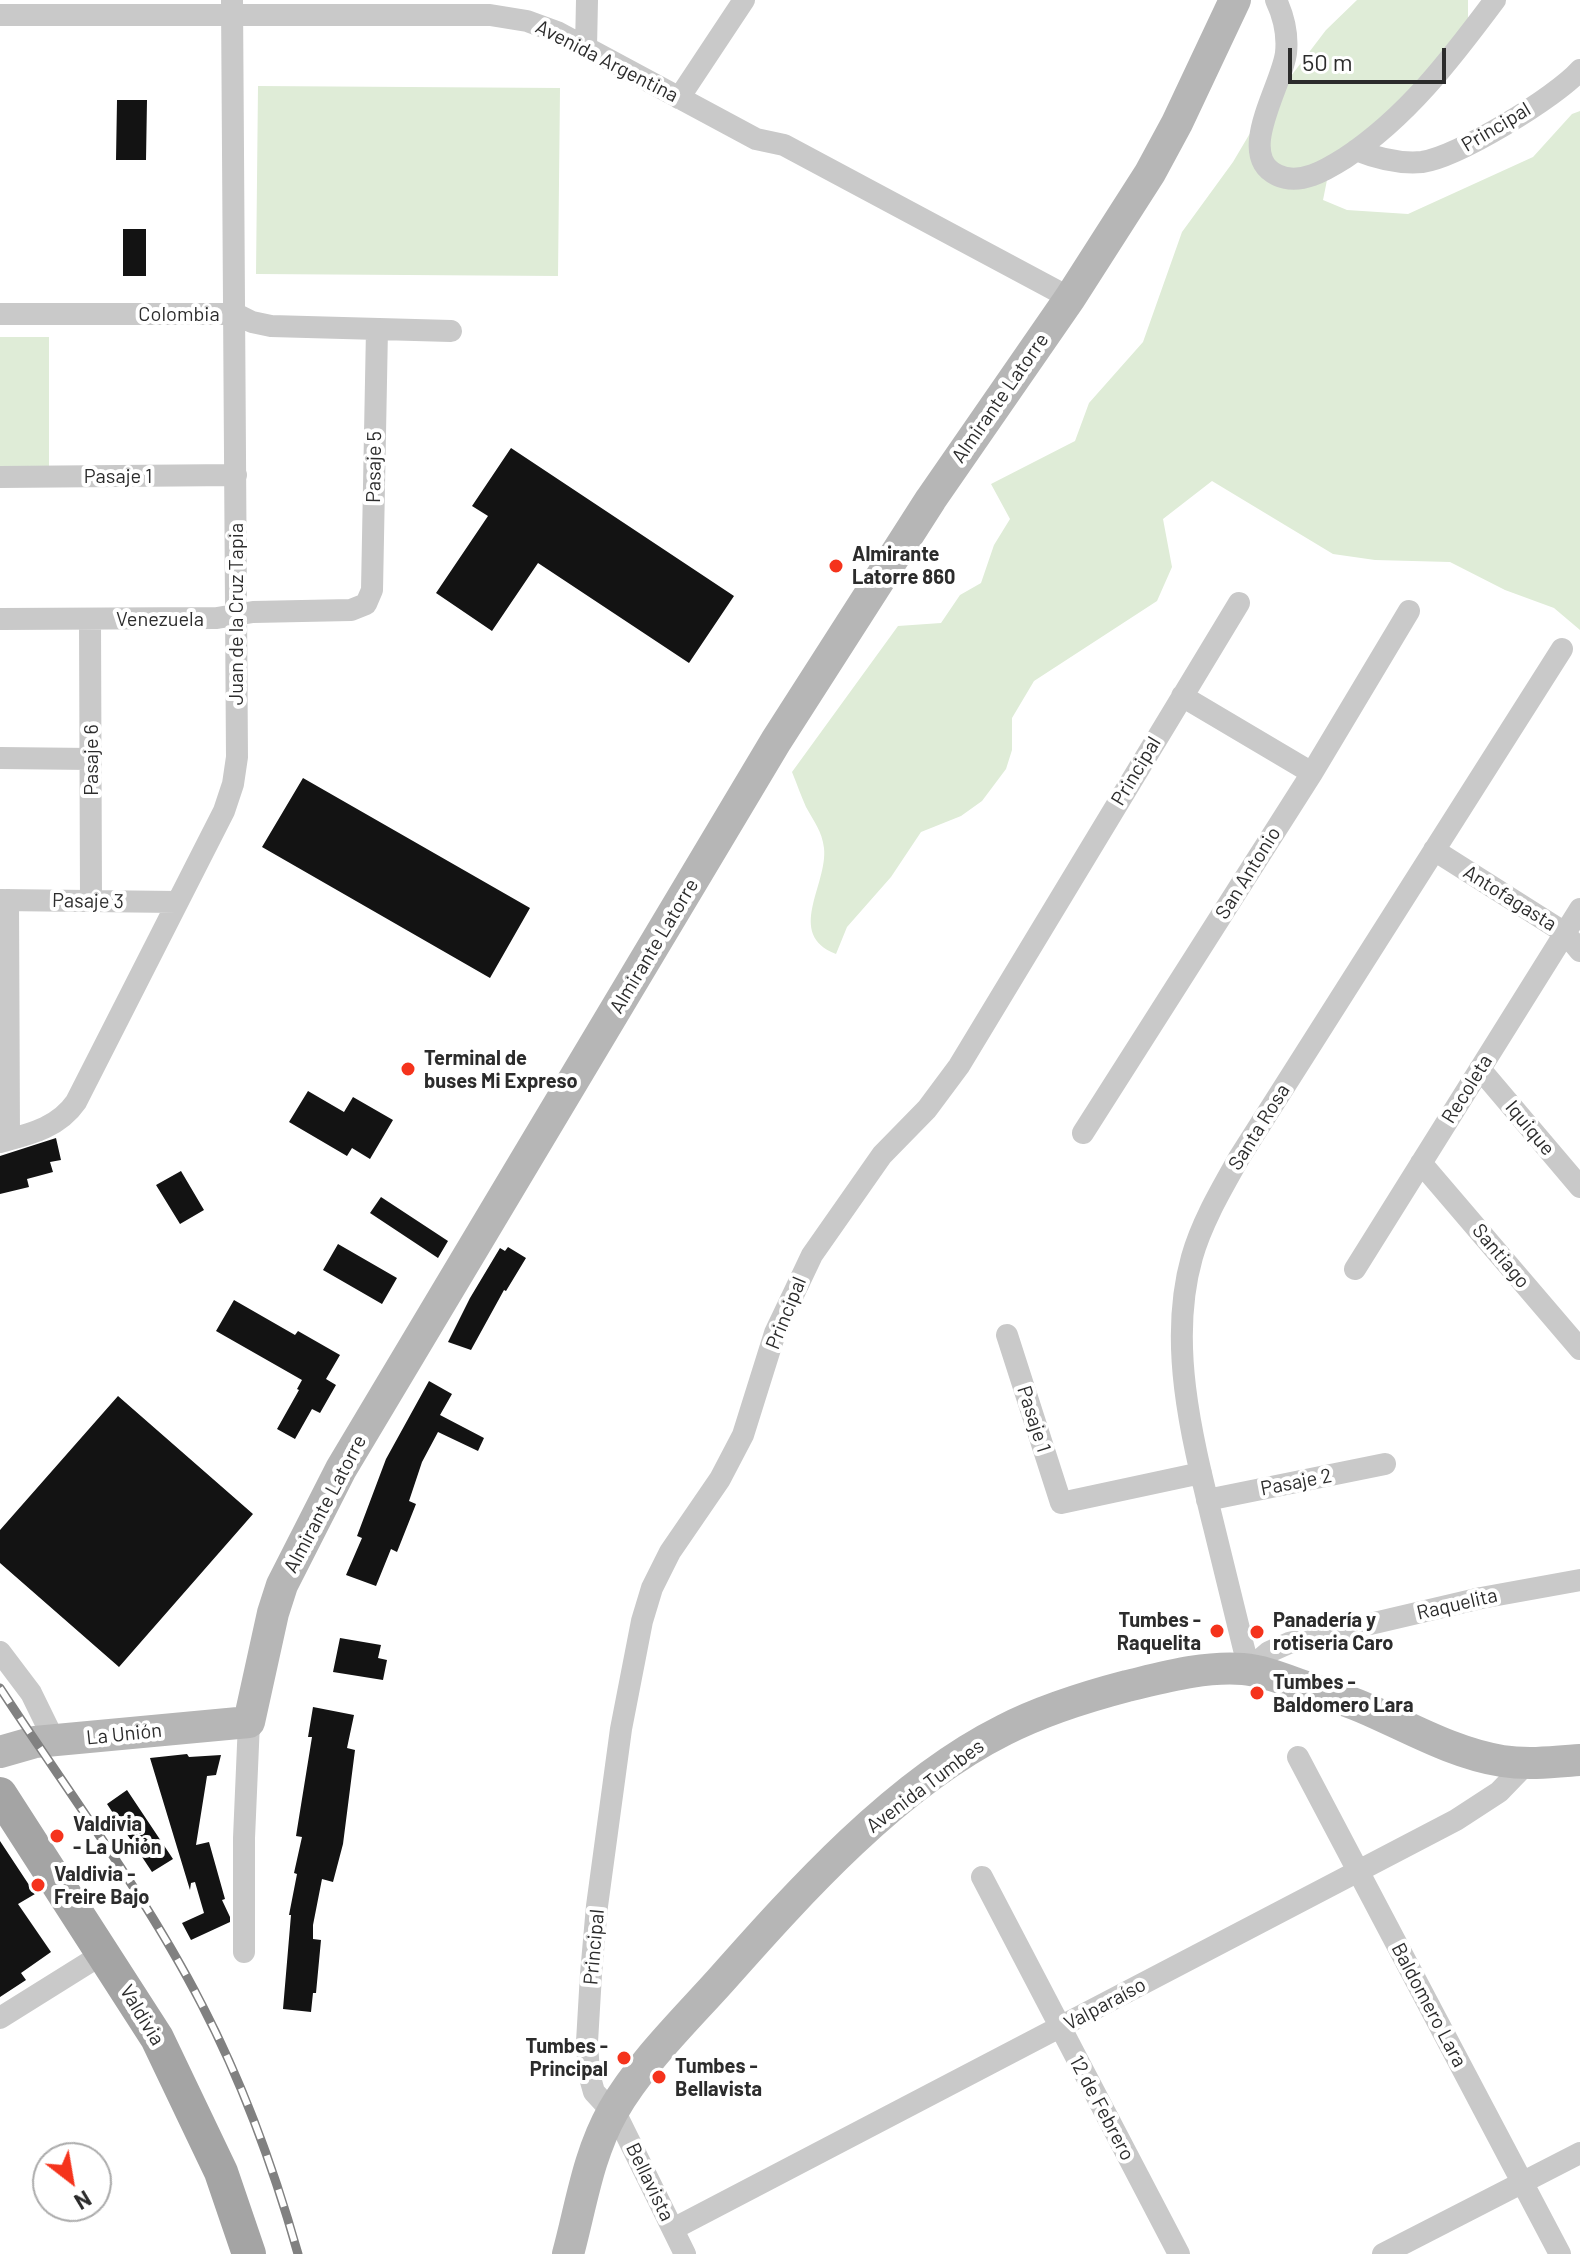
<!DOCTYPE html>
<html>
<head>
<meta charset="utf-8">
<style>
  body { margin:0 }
  #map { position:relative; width:1580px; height:2254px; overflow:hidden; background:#fff; font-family:Barlow,sans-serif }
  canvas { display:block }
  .north { position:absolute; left:32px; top:2142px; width:80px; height:80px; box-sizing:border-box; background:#fff; border:2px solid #ababab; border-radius:50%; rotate:149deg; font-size:22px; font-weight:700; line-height:32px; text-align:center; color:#2c2c2c }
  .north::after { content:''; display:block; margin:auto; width:28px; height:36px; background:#f5331c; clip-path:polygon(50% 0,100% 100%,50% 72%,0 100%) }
  .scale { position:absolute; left:1288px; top:48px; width:158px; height:36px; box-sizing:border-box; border:4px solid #2c2c2c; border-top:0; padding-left:10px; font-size:24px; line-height:28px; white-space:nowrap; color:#2c2c2c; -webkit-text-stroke:6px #fff; paint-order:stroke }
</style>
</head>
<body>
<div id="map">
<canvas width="1580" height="2254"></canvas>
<div class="north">N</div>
<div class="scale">50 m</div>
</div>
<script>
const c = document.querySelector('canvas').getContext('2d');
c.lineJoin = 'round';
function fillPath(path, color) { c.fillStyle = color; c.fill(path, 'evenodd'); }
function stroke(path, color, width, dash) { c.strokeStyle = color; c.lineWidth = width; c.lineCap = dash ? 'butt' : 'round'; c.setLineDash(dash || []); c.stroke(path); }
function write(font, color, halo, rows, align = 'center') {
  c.font = font + ' Barlow,sans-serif'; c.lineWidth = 8; c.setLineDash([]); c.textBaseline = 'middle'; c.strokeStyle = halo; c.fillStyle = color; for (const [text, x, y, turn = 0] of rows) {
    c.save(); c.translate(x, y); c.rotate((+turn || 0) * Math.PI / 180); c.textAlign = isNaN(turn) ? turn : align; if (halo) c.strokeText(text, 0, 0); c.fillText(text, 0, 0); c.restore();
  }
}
fillPath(new Path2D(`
  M 1357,0 L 1468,0 L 1468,19 L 1388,119 L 1331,160 L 1323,200 L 1347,210 L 1408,214 L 1533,157 L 1572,114 L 1580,111 L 1580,630 L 1554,608 L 1505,590 L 1450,562 L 1375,560 L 1333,554 L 1212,481 L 1163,519 L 1172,567 L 1157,601 L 1034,681 L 1012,718 L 1012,750 L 1006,769 L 982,801 L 961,816 L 921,832 L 891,877 L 847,927 L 836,954 C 785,934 828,885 824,848 C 822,831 814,822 806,807 C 801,796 797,784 792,772 L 898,626 L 941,623 L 960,595 L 981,583 L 994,545 L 1010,519 L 991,484 L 1075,441 L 1089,403 L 1143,342 L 1182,232 L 1233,162 L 1259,118 L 1326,30 Z
  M 258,86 L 560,88 L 558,276 L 256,274 Z
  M 0,337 L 49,337 L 49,467 L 0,466 Z`), '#dfecd7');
fillPath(new Path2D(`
  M 117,100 L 147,100 L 146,160 L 116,160 Z
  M 123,229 L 146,229 L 146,276 L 123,276 Z
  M 511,448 L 734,596 L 689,663 L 538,563 L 492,631 L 436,593 L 488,516 L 472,506 Z
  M 303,778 L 530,908 L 490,978 L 262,847 Z
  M 308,1091 L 344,1112 L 353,1097 L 393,1120 L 370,1159 L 352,1148 L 347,1156 L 289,1122 Z
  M 56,1138 L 61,1160 L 50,1162 L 53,1172 L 27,1179 L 29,1187 L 0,1194 L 0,1156 Z
  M 181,1171 L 204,1210 L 180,1224 L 156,1185 Z
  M 381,1197 L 448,1241 L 438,1258 L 370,1213 Z
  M 338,1244 L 397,1278 L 382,1304 L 323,1270 Z
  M 508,1247 L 526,1258 L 506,1291 L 504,1290 L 471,1350 L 448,1342 L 470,1298 L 500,1248 L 505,1251 Z
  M 234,1300 L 295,1335 L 298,1331 L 340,1355 L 326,1379 L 336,1385 L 320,1413 L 312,1409 L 295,1439 L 277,1429 L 299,1390 L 297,1389 L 302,1380 L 216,1331 Z
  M 429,1381 L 452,1394 L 440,1415 L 484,1438 L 478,1451 L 438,1432 L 422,1462 L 409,1501 L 416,1504 L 397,1552 L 391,1549 L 376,1586 L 346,1575 L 362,1538 L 357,1536 L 386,1459 Z
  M 118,1396 L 253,1514 L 119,1667 L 0,1563 L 0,1530 Z
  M 340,1638 L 381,1645 L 378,1658 L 387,1660 L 383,1680 L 333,1672 Z
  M 313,1707 L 354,1715 L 347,1748 L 355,1750 L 343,1844 L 333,1882 L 322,1879 L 313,1925 L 313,1939 L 321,1940 L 316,1993 L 313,1993 L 311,2012 L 283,2009 L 291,1915 L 289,1915 L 297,1874 L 294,1873 L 302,1837 L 296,1836 L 312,1737 L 308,1737 Z
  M 187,1754 L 189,1757 L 221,1755 L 216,1775 L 207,1776 L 196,1845 L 209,1842 L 225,1899 L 222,1900 L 230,1917 L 230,1922 L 191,1940 L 182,1923 L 204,1913 L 195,1882 L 191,1883 L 190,1890 L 150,1758 Z
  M 127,1790 L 173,1859 L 152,1872 L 107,1804 Z
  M 0,1841 L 35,1894 L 18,1904 L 51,1952 L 21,1973 L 26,1980 L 0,1997 Z`), '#131313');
stroke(new Path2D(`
  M 1276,0 C 1284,17 1288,34 1286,53 C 1282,86 1235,155 1277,175 C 1300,186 1326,170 1345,158 C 1407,117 1451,59 1495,0
  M 0,15 L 490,15 L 527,21 L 557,32 L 756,139 L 784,145 L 1070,298
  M 586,48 L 587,0
  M 679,98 L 744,0
  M 1356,150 C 1376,158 1400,164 1422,162 C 1458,157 1556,97 1580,70
  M 0,314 L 236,314 L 252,322 L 271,326 L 451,331
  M 0,477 L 236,475
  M 0,619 L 217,618 L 253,612 L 351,610 L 366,604 L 372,590 L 377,329
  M 90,619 L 91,901
  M 1182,696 L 1312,773
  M 0,758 L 91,759
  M 1434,850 L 1565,933 L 1580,951
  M 0,900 L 177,902
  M 8,900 L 9,1139
  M 1480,1069 L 1580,1187
  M 1083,1133 L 1312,773 L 1409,611
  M 0,1142 C 30,1134 58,1128 76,1102 L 224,811 L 233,784 L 237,757 L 232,0
  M 1421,1163 L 1580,1349
  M 1355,1269 L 1580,909
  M 1007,1335 L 1061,1503 L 1201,1473
  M 1207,1500 L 1385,1464
  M 0,1652 L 31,1693 L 54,1740
  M 1249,1669 C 1237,1622 1226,1575 1214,1527 C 1193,1442 1167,1345 1192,1257 C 1202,1222 1221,1190 1239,1158 L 1562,649
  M 1249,1669 L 1269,1652 L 1289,1643 L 1481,1598 L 1580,1580
  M 1298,1757 L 1560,2254
  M 982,1877 L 1179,2254
  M 244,1952 L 244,1838 L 249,1722
  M 0,2018 L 104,1953
  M 673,2229 L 1456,1820 L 1499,1792 L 1527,1763
  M 685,2254 L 614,2110 L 606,2105 L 594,2092 L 589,2074 L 587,2042 L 591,1974 L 597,1906 L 621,1729 L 642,1621 L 652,1588 L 670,1552 L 720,1479 L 743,1435 L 775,1333 L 812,1255 L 882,1155 L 927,1109 L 959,1066 L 1239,603
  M 1383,2254 L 1580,2153`), '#c9c9c9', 22);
stroke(new Path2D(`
  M 0,1752 L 35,1742 L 249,1722 L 273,1613 L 282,1585 L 341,1469 L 776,741 L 931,499 L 1070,298 L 1150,173 L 1177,123 L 1235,0
  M 568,2254 C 581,2206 588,2155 613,2111 C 639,2065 686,2019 721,1980 C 800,1891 896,1784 1004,1730 C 1043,1710 1085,1697 1127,1686 C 1165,1677 1204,1666 1243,1669 C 1267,1671 1290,1682 1312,1689 C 1329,1695 1346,1700 1362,1707 C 1407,1726 1452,1753 1502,1761 C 1528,1765 1554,1762 1580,1760`), '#b6b6b6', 32);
stroke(new Path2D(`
  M 0,1794 L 157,2038 L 221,2172 L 249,2254`), '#a4a4a4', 34);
const rail = new Path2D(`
  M 0,1688 C 68,1792 145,1894 202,2005 C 243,2084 274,2169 298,2254`);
stroke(rail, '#818181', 9);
stroke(rail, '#fff', 6, [18]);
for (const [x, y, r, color] of [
  [836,566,8,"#f5331c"],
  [408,1069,8,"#f5331c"],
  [1217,1631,8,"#f5331c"],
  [1257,1632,8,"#f5331c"],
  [1257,1693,8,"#f5331c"],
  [57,1836,8,"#f5331c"],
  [38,1885,8,"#f5331c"],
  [624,2058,8,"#f5331c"],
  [659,2077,8,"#f5331c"]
]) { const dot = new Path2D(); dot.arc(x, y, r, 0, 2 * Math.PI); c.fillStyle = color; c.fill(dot); stroke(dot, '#fff', 3); }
write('20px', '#2c2c2c', '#fff', [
  ["Avenida Argentina",607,61,27],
  ["Principal",1496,127,-31],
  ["Colombia",179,314],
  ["Almirante Latorre",1000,398,-55],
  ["Pasaje 5",374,467,-89],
  ["Pasaje 1",118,476],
  ["Juan de la Cruz Tapia",236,614,-90],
  ["Venezuela",160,619],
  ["Pasaje 6",91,760,-90],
  ["Principal",1136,771,-59],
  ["San Antonio",1248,873,-58],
  ["Antofagasta",1510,898,32],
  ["Pasaje 3",88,901,1],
  ["Almirante Latorre",654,946,-59],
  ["Recoleta",1467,1089,-58],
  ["Santa Rosa",1259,1127,-58],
  ["Iquique",1530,1128,50],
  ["Santiago",1501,1256,50],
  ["Principal",786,1313,-68],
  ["Pasaje 1",1034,1419,72],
  ["Pasaje 2",1296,1482,-11],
  ["Almirante Latorre",325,1504,-62],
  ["Raquelita",1457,1604,-13],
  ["La Unión",124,1734,-6],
  ["Avenida Tumbes",925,1786,-37],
  ["Principal",594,1947,-85],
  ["Valparaíso",1105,2004,-28],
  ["Baldomero Lara",1429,2005,62],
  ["Valdivia",142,2015,59],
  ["12 de Febrero",1102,2108,62],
  ["Bellavista",650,2182,64]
]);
write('bold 20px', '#2c2c2c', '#fff', [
  ["Almirante",852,554],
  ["Latorre 860",852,577],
  ["Terminal de",424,1058],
  ["buses Mi Expreso",424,1081],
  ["Tumbes -",1201,1620,"right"],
  ["Raquelita",1201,1643,"right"],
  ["Panadería y",1273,1620],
  ["rotiseria Caro",1273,1643],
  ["Tumbes -",1273,1682],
  ["Baldomero Lara",1273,1705],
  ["Valdivia",73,1824],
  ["- La Unión",73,1847],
  ["Valdivia -",54,1874],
  ["Freire Bajo",54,1897],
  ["Tumbes -",608,2046,"right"],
  ["Principal",608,2069,"right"],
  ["Tumbes -",675,2066],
  ["Bellavista",675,2089]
], 'left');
</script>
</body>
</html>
